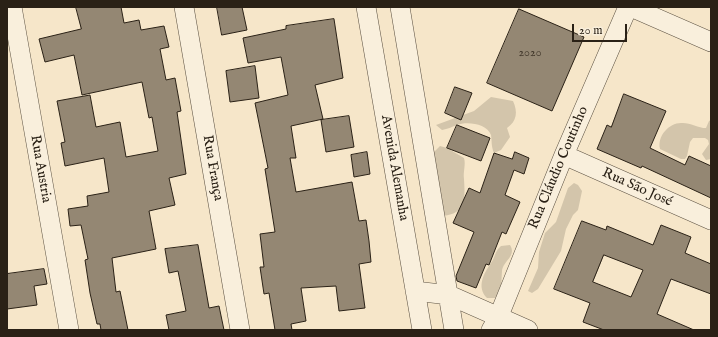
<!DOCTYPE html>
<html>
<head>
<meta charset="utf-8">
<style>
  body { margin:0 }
  #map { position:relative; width:718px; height:337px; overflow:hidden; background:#f6e6c9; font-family:"IM FELL English",serif }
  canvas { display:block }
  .frame { position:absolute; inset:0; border:8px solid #2a2116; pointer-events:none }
  .scale { position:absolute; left:572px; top:24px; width:55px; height:18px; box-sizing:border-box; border:2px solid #2a2116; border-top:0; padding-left:5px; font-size:12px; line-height:14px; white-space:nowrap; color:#2a2116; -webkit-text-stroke:3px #f9efdc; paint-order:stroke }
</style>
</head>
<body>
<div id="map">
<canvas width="718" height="337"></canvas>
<div class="frame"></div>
<div class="scale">20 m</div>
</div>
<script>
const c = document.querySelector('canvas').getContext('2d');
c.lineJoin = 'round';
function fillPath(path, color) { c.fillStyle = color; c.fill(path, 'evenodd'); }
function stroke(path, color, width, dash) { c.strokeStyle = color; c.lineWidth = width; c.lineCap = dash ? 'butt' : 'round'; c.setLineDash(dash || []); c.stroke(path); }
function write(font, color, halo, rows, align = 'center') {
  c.font = font + ' "IM FELL English",serif'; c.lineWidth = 3; c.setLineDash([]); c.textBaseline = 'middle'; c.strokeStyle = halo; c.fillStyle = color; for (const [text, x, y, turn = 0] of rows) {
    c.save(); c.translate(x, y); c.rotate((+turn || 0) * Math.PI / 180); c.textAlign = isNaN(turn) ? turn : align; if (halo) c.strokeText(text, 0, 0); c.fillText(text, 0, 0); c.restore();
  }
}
fillPath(new Path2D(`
  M 491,97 L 513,101 C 518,112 517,121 507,128 L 510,137 L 501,150 L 494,153 C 491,146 492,141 491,135 C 487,123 466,121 457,125 C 451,127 448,129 442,130 L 436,125 L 474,111 Z
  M 711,120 L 711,159 L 706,160 L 702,154 L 709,144 L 708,140 L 705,138 L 693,138 L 690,142 L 687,156 L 685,159 L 681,159 L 660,149 C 657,136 669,123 681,123 C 689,122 698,128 706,128 L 709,121 Z
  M 440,146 L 447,148 L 464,158 C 466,165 463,171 464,179 C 465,198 467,214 442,216 L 431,155 Z
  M 574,183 L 578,185 L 582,191 L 578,210 L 573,215 L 566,229 L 561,251 L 538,289 L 532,293 L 528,291 L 538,268 L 539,252 L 545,233 L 556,222 L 568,188 Z
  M 510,245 C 517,256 503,261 502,271 C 501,282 503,289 495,298 L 487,298 C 476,287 484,273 491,263 C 494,259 495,253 498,249 L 501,246 Z`), '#d3c5ab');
const building = new Path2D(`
  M 76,7 L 121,7 L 124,23 L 139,20 L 141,30 L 164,26 L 169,47 L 160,49 L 166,80 L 175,78 L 181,111 L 177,112 L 186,174 L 169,178 L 175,205 L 149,211 L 156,249 L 112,258 L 116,292 L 120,291 L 128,330 L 101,330 L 100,324 L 97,324 L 90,293 L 85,260 L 88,259 L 81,225 L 70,226 L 68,209 L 88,206 L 87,196 L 109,192 L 104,158 L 65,166 L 61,143 L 65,142 L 57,101 L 90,95 L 96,127 L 120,122 L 126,157 L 158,151 L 152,117 L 149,118 L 142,82 L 82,95 L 74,55 L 45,62 L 39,39 L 81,29 Z
  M 217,7 L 242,7 L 247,30 L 222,35 Z
  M 519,9 L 584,37 L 552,111 L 487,83 Z
  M 334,19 L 343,78 L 315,85 L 323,119 L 291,126 L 296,158 L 290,158 L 296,192 L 352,182 L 359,221 L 366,220 L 369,241 L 371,262 L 359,264 L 365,308 L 339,311 L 336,286 L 301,288 L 306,321 L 291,324 L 292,330 L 275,330 L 269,293 L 264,294 L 260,267 L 264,267 L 260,234 L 275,232 L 265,169 L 268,168 L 255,103 L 288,95 L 281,57 L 248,63 L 243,38 L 286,29 L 286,26 Z
  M 255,66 L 259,98 L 230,102 L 226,71 Z
  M 455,87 L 472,93 L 461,120 L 445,113 Z
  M 624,94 L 666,111 L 650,148 L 685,165 L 689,156 L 711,166 L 711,198 L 642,166 L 641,168 L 597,149 L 607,125 L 611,127 Z
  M 349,116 L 354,147 L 326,152 L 321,120 Z
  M 457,125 L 490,138 L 481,161 L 447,148 Z
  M 367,152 L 370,174 L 354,177 L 351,155 Z
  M 515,152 L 529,158 L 524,174 L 514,170 L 505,195 L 520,202 L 506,234 L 502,232 L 489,265 L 486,264 L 476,288 L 457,281 L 456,276 L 474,232 L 453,223 L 469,188 L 480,193 L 494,153 L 512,159 Z
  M 582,221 L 606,230 L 607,226 L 653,245 L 661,225 L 691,237 L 685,253 L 711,264 L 711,294 L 671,279 L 657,314 L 694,330 L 604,330 L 583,322 L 590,303 L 554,289 ZM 604,255 L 643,270 L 631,297 L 593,282 Z
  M 198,245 L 209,308 L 219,306 L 224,330 L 169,330 L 166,315 L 186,311 L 178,271 L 169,273 L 165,249 Z
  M 44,269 L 47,284 L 34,286 L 37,305 L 7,309 L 7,274 Z`);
fillPath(building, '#948773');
stroke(building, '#2a2116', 1);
const minor = new Path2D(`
  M 12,7 L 69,330
  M 184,7 L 240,330
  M 366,7 L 422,330
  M 400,7 L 454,330
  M 631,7 L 711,42
  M 564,155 L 711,220
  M 415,291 L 449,295 L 528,330
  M 491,330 L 498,318 L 564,155 L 628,7`);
stroke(minor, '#5d5243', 20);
stroke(minor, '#f9efdc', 19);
write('12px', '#443a2d', null, [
  ["2020",530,54]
]);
write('14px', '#2a2116', '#f9efdc', [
  ["Rua França",212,168,80],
  ["Avenida Alemanha",394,168,80],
  ["Rua Cláudio Coutinho",559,168,-67],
  ["Rua Austria",40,169,80],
  ["Rua São José",637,188,24]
]);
</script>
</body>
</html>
